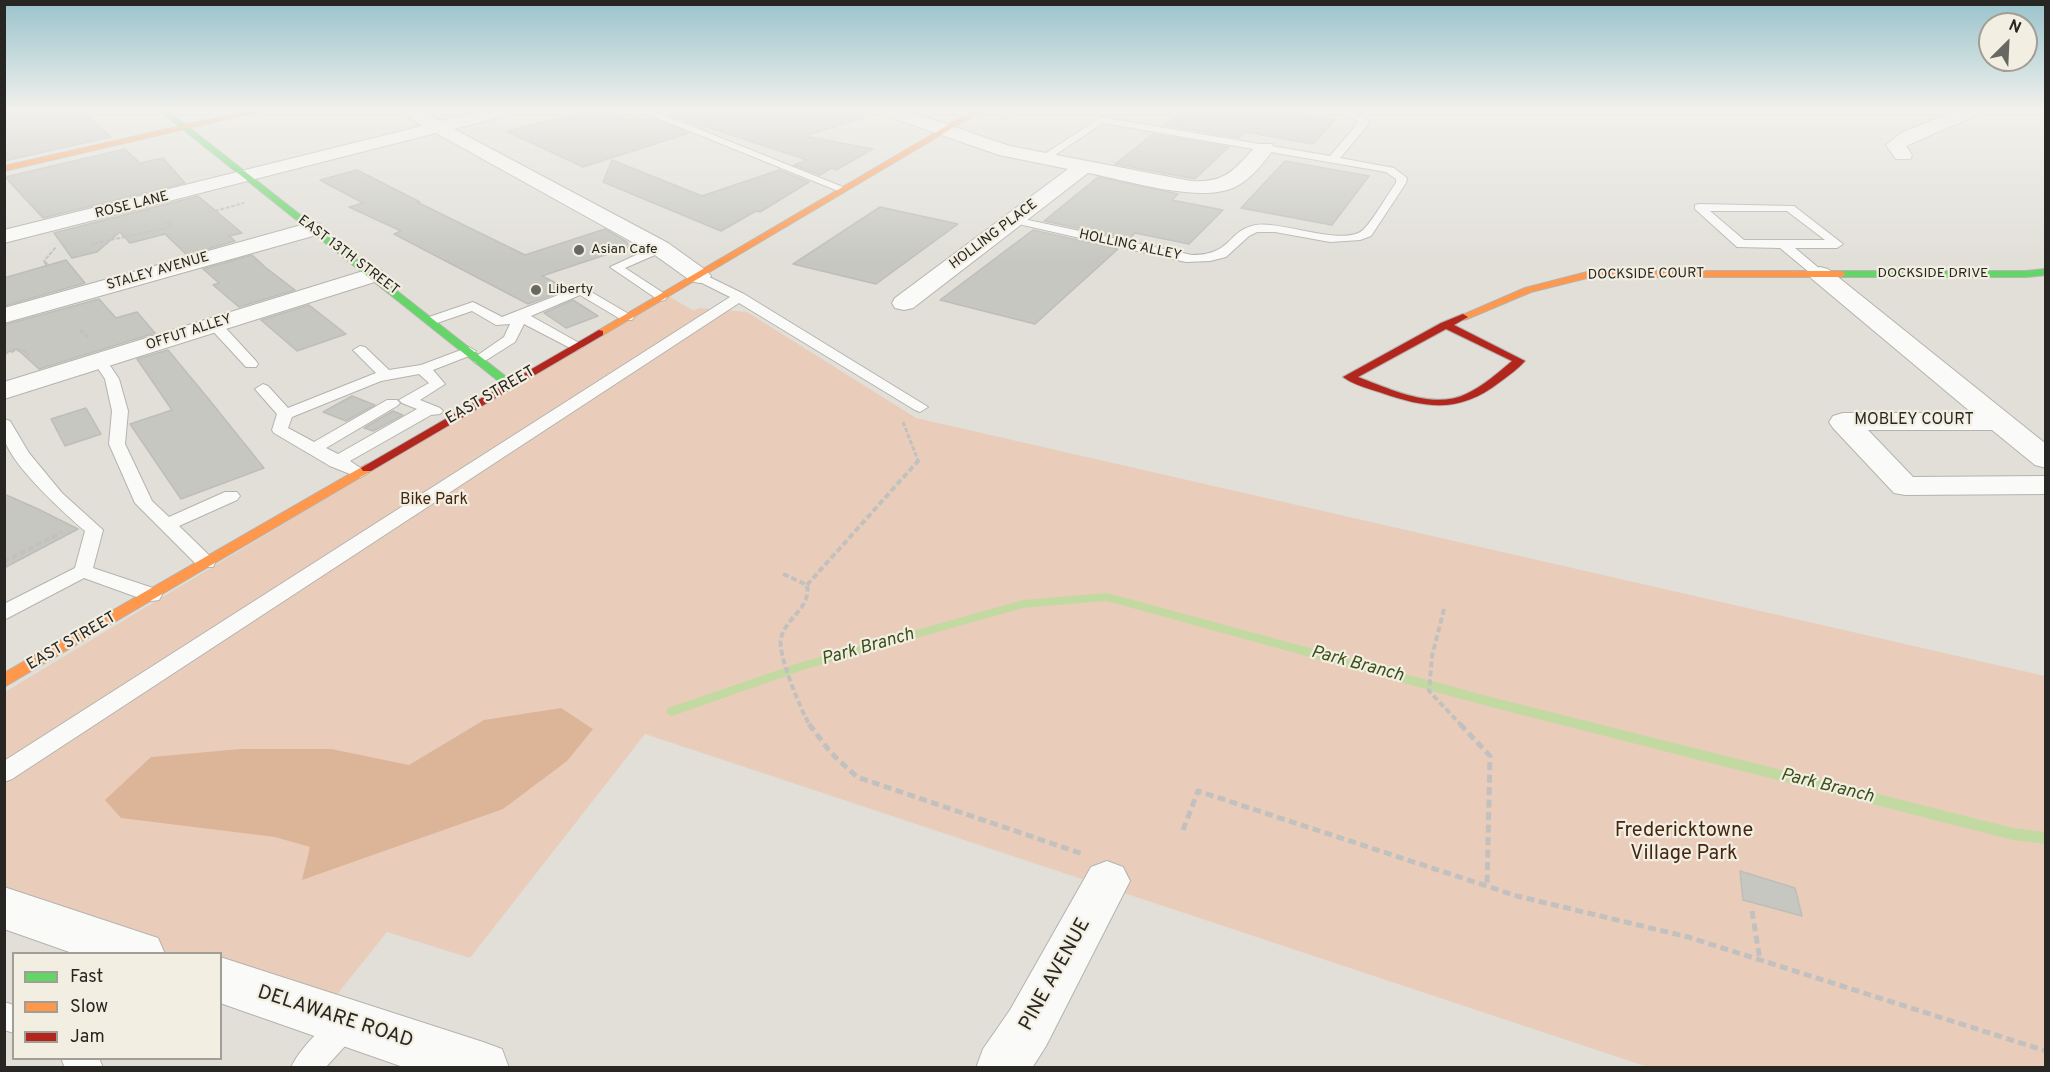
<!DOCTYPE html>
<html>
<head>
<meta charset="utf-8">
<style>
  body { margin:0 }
  #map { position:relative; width:2050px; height:1072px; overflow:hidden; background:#e1dfd8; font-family:Overpass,sans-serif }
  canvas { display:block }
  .frame { position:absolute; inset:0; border:6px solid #282622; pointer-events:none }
  .legend { position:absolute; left:12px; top:952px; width:210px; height:108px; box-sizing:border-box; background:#f2eee1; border:2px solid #a19e95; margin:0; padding:8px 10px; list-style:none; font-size:18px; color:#282622 }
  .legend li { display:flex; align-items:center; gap:12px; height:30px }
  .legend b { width:30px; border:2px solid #a19e95 }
  .north { position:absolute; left:1978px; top:12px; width:60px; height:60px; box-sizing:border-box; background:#f2eee1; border:2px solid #a19e95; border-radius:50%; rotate:24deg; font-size:16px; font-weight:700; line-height:24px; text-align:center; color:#282622 }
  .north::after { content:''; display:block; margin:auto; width:21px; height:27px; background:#696762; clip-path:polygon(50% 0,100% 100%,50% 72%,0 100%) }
</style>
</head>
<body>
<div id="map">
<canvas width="2050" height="1072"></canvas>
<div class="frame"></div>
<ul class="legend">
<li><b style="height:8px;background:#63d668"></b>Fast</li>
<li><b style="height:8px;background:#ff974d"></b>Slow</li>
<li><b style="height:8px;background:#b3261e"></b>Jam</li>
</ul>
<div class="north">N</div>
</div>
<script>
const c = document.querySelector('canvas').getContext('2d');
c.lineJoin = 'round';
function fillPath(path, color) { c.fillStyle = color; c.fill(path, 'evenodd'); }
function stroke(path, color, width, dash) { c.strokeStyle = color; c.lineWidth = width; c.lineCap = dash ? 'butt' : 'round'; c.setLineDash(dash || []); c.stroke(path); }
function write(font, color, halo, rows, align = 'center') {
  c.font = font + ' Overpass,sans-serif'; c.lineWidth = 4.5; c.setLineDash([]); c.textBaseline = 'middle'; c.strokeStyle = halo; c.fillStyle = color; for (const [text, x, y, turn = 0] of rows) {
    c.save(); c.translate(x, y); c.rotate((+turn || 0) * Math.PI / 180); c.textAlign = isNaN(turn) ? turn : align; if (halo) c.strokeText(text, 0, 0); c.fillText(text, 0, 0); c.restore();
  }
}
fillPath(new Path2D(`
  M 665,294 L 694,311 L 699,308 L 747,312 L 916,418 L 2045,676 L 2045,1067 L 1648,1067 L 645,734 L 470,958 L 387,932 L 311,1027 L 221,994 L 220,954 L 108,953 L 5,916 L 5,692 Z`), '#e9cdba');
fillPath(new Path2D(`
  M 561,708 L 593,729 L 567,761 L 503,809 L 302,880 L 310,847 L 275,837 L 121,818 L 105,800 L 151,757 L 241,749 L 331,749 L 409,765 L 484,720 Z`), '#dcb498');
fillPath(new Path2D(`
  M 1107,593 L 1487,696 L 2013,828 L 2046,832 L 2046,844 L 2013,840 L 1487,706 L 1107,601 L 1023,608 L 809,668 L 672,716 L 668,714 L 666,711 L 668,708 L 802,662 L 1023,600 Z`), '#c2d9a2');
const building = new Path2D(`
  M 4,111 L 83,111 L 111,137 L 4,161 Z
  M 590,111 L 611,111 L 630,120 L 639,117 L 645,120 L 652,118 L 689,133 L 583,167 L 506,131 Z
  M 676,111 L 863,111 L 864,118 L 805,136 L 873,149 L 836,170 L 831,168 L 820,175 L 794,165 L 807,160 L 707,127 L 703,128 L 668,114 Z
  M 1181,111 L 1281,111 L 1335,120 L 1313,144 L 1245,132 L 1239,138 L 1164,125 Z
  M 1153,134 L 1229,147 L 1195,179 L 1115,164 Z
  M 125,149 L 140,163 L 163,158 L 185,183 L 43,218 L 5,177 Z
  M 612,160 L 702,196 L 779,170 L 809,182 L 760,212 L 756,211 L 721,231 L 603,182 Z
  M 1285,161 L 1369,176 L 1332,225 L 1241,208 Z
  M 357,170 L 420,202 L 417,202 L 525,255 L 605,229 L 627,242 L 629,247 L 542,276 L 568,289 L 528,304 L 394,234 L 401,231 L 349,207 L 363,203 L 320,180 Z
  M 1098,177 L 1178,194 L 1172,200 L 1223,210 L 1189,244 L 1135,233 L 1129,239 L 1044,221 Z
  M 198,196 L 242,233 L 229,236 L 235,241 L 187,255 L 165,234 L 130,243 L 120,232 L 97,252 L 72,258 L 54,233 Z
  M 880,207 L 958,224 L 876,284 L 793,264 Z
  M 1033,230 L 1118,249 L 1035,324 L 940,300 Z
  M 252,255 L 265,267 L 295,290 L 239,307 L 213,285 L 219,283 L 203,269 Z
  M 66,260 L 85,283 L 4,306 L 4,278 Z
  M 99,299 L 116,318 L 137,312 L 155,333 L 39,369 L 17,349 L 4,353 L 4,325 Z
  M 573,300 L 598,316 L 566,328 L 544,313 Z
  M 309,305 L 346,334 L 297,351 L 261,320 Z
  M 168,350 L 207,397 L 264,468 L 181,499 L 130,424 L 172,410 L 137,359 Z
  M 352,396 L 375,405 L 346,421 L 323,412 Z
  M 86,408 L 101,434 L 65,446 L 51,419 Z
  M 393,411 L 403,415 L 373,431 L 364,428 Z
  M 4,494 L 38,509 L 78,529 L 4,568 Z
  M 1740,871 L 1795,888 L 1802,916 L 1743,900 Z`);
fillPath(building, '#c7c7c1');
stroke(building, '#bebdb8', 1.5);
const lane = new Path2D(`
  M 640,111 L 654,111 L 848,189 L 846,191 L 838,191 Z
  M 1329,111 L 1352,111 L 1369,121 L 1367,126 L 1340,158 L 1394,168 L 1407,178 L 1406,183 L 1371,236 L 1360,240 L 1330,242 L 1275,232 L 1257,232 L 1249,236 L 1226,257 L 1210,261 L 1186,262 L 1014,223 L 1008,220 L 1014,217 L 1192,255 C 1233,255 1227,230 1256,225 C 1283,221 1346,248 1364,229 C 1376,216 1385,198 1396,183 L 1396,179 L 1386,172 L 1103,123 L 1046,161 L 1037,159 L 1101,117 L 1330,156 L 1359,122 L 1348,116 Z
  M 1699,204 L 1794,206 L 1843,244 L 1837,248 L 1795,248 L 1826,274 L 1820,278 L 1815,277 L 1780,248 L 1737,247 L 1695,209 L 1695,205 ZM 1710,211 L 1787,211 L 1825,240 L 1744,240 Z
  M 660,244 L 664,245 L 664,251 L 625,268 L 665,294 L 667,297 L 665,300 L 660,301 L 610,267 Z
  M 699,272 L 744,294 L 928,407 L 920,412 L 915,410 L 739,303 L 12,779 L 4,782 L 4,761 L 730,297 L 694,279 L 693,276 Z
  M 581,286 L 634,317 L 632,320 L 622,320 L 580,295 L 531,316 L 581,344 L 583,347 L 576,351 L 524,324 L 515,342 L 480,364 L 475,363 L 473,360 L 475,357 L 504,337 L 510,324 L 496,325 L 472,311 L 431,325 L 424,321 L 426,318 L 473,302 L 502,317 Z
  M 215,321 L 220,322 L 256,361 L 258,364 L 256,367 L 246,367 L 210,328 L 208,325 Z
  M 360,346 L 365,347 L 389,370 L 421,365 L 469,347 L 476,351 L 474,354 L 433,370 L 445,384 L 420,400 L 440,408 L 443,411 L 440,414 L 431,415 L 350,461 L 368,473 L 360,478 L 330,466 L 274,433 L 272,430 L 277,414 L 255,389 L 263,384 L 268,386 L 288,408 L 376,373 L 353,350 ZM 419,374 L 429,383 L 399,400 L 402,403 L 417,409 L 338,454 L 326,448 L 397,406 L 400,403 L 397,400 L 387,400 L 314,442 L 288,428 L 292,417 L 381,381 Z
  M 100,357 L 105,358 L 119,379 L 128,411 L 125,444 L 152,501 L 169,517 L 225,492 L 237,492 L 240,496 L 237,500 L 179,526 L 213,559 L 215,563 L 213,567 L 199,567 L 135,503 L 109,444 L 112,411 L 105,379 L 93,361 Z
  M 4,419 L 10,421 L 29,453 L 62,493 L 103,530 L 93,568 L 159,590 L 162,595 L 159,600 L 152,601 L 145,600 L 84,578 L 4,620 L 4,604 L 75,568 L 85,531 C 64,513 11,465 4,438 C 3,433 4,425 4,419 Z
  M 4,1002 L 14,1005 L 14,1033 L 4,1030 Z
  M 347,1010 L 357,1013 L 361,1023 L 357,1033 L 325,1068 L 291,1068 C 298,1050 330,1017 347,1010 Z
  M 61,1058 L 99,1058 L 103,1068 L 65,1068 Z`);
const street = new Path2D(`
  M 400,111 L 422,111 L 440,121 L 480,111 L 511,111 L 509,115 L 454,129 L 668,243 L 707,271 L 711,276 L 707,281 L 699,283 L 691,281 L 652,253 L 436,133 L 4,243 L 4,230 L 422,126 Z
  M 882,111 L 908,111 L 1010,146 L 1191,181 C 1228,183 1234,169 1258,144 L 1272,144 L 1274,148 C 1265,162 1250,180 1235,187 C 1200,204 1126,180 1088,173 L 913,308 L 904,310 L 895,308 L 892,303 L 895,298 L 1068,169 L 999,155 L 884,115 Z
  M 1954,111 L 1979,111 L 1977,115 L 1906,146 L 1912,155 L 1910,159 L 1896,159 L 1886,145 L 1901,133 Z
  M 312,222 L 320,224 L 323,229 L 320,234 L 4,323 L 4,308 Z
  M 1820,267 L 1828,269 L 2046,444 L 2046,468 L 2035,465 L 1992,430 L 1868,430 L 1913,477 L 2046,476 L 2046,494 L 1905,495 L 1894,493 L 1833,428 L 1829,422 L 1833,416 L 1843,413 L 1972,413 L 1812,279 L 1808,274 L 1812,269 Z
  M 373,268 L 381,270 L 385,275 L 381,280 L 4,399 L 4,382 Z
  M 1107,861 L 1123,867 L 1130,881 L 1046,1046 L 1032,1068 L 976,1068 L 983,1049 L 1010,1010 L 1091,867 Z
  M 4,887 L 158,938 L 165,954 L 75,954 L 4,929 Z
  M 220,957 L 483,1042 L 502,1049 L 509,1068 L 406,1068 L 220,1003 Z`);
const fast = new Path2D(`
  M 160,111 L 168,111 L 514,383 L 514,387 L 506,387 Z
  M 2046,269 L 2046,275 L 2026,277 L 1841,277 L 1836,274 L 1841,271 L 2026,271 Z`);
const slow = new Path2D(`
  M 247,111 L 262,111 L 4,171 L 4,166 Z
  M 972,111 L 981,111 L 603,335 L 595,335 L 594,333 Z
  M 1591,271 L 1841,271 L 1846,274 L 1841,277 L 1591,277 L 1531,292 L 1467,319 L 1463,320 L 1458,317 L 1525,288 Z
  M 367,464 L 371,465 L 373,468 L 371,471 L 4,687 L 4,673 Z`);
const jam = new Path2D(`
  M 1463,314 L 1468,317 L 1454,325 L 1525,361 C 1518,369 1509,375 1500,382 C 1460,413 1428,409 1382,393 C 1370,389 1353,385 1343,377 L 1441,323 ZM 1446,329 L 1512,361 C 1498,373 1483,386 1466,394 C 1433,410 1390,389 1358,377 Z
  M 599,330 L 603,331 L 603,335 L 371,471 L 363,471 L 361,468 Z`);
stroke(lane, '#b5b3ae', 2);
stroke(street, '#b5b3ae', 2);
stroke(fast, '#b5b3ae', 2);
stroke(slow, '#b5b3ae', 2);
stroke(jam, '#b5b3ae', 2);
stroke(new Path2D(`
  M 1000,119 L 1013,111
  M 215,211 L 244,203
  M 162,223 L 173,221
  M 94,246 L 92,244 L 171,227 L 167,222
  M 46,263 L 44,261 L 56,247`), '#c2c1bf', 2, [4, 1.5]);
stroke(new Path2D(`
  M 45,262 L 47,265
  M 80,330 L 89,338
  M 4,353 L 22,349 L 29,356
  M 903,422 L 919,463`), '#c2c1bf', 3, [4.5, 2]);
stroke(new Path2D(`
  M 4,562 L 62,532
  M 783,574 L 807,585 C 811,609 786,617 781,638 C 777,654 801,710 810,726
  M 807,585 L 918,461
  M 1444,609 L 1432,656 L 1429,691 L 1462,726`), '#c2c1bf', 4, [6, 3]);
stroke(new Path2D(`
  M 809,724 L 831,753 L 857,777 L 1083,854
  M 1460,724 L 1490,756 L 1487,887
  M 1183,830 L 1198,791 L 1517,896 L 1688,937 L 2046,1051
  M 1752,911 L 1760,960`), '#c2c1bf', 5, [8, 4.5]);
fillPath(lane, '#fafaf9');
fillPath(street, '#fafaf9');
fillPath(fast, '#63d668');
fillPath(slow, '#ff974d');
fillPath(jam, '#b3261e');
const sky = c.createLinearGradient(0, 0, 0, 262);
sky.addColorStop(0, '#99c3cc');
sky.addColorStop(0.42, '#f2f1ed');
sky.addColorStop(1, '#f2f1ed00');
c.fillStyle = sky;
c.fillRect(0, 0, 2050, 262);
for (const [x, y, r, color] of [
  [579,250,6,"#696762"],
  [536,290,6,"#696762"]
]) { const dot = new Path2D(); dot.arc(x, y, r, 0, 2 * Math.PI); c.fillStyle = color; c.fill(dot); stroke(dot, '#f2eee1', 2); }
write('14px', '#282622', '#f2eee1', [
  ["ROSE LANE",132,206,-14],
  ["HOLLING PLACE",994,235,-37],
  ["HOLLING ALLEY",1130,246,12],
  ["EAST 13TH STREET",348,256,37],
  ["STALEY AVENUE",158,272,-16],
  ["DOCKSIDE DRIVE",1933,274],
  ["DOCKSIDE COURT",1646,275,-1],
  ["OFFUT ALLEY",189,333,-18]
]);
write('14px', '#282622', '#f2eee1', [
  ["Asian Cafe",591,250],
  ["Liberty",548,290]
], 'left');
write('16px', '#282622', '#f2eee1', [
  ["EAST STREET",491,396,-30],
  ["MOBLEY COURT",1914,421],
  ["EAST STREET",72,642,-30]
]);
write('16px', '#442713', '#f2eee1', [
  ["Bike Park",434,501]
]);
write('italic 18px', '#3a4f1a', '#f2eee1', [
  ["Park Branch",868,648,-16],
  ["Park Branch",1357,665,15],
  ["Park Branch",1827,787,14]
]);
write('20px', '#442713', '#f2eee1', [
  ["Fredericktowne",1684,832],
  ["Village Park",1684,855]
]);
write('20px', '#282622', '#f2eee1', [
  ["PINE AVENUE",1056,975,-61],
  ["DELAWARE ROAD",335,1018,18]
]);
</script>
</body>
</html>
